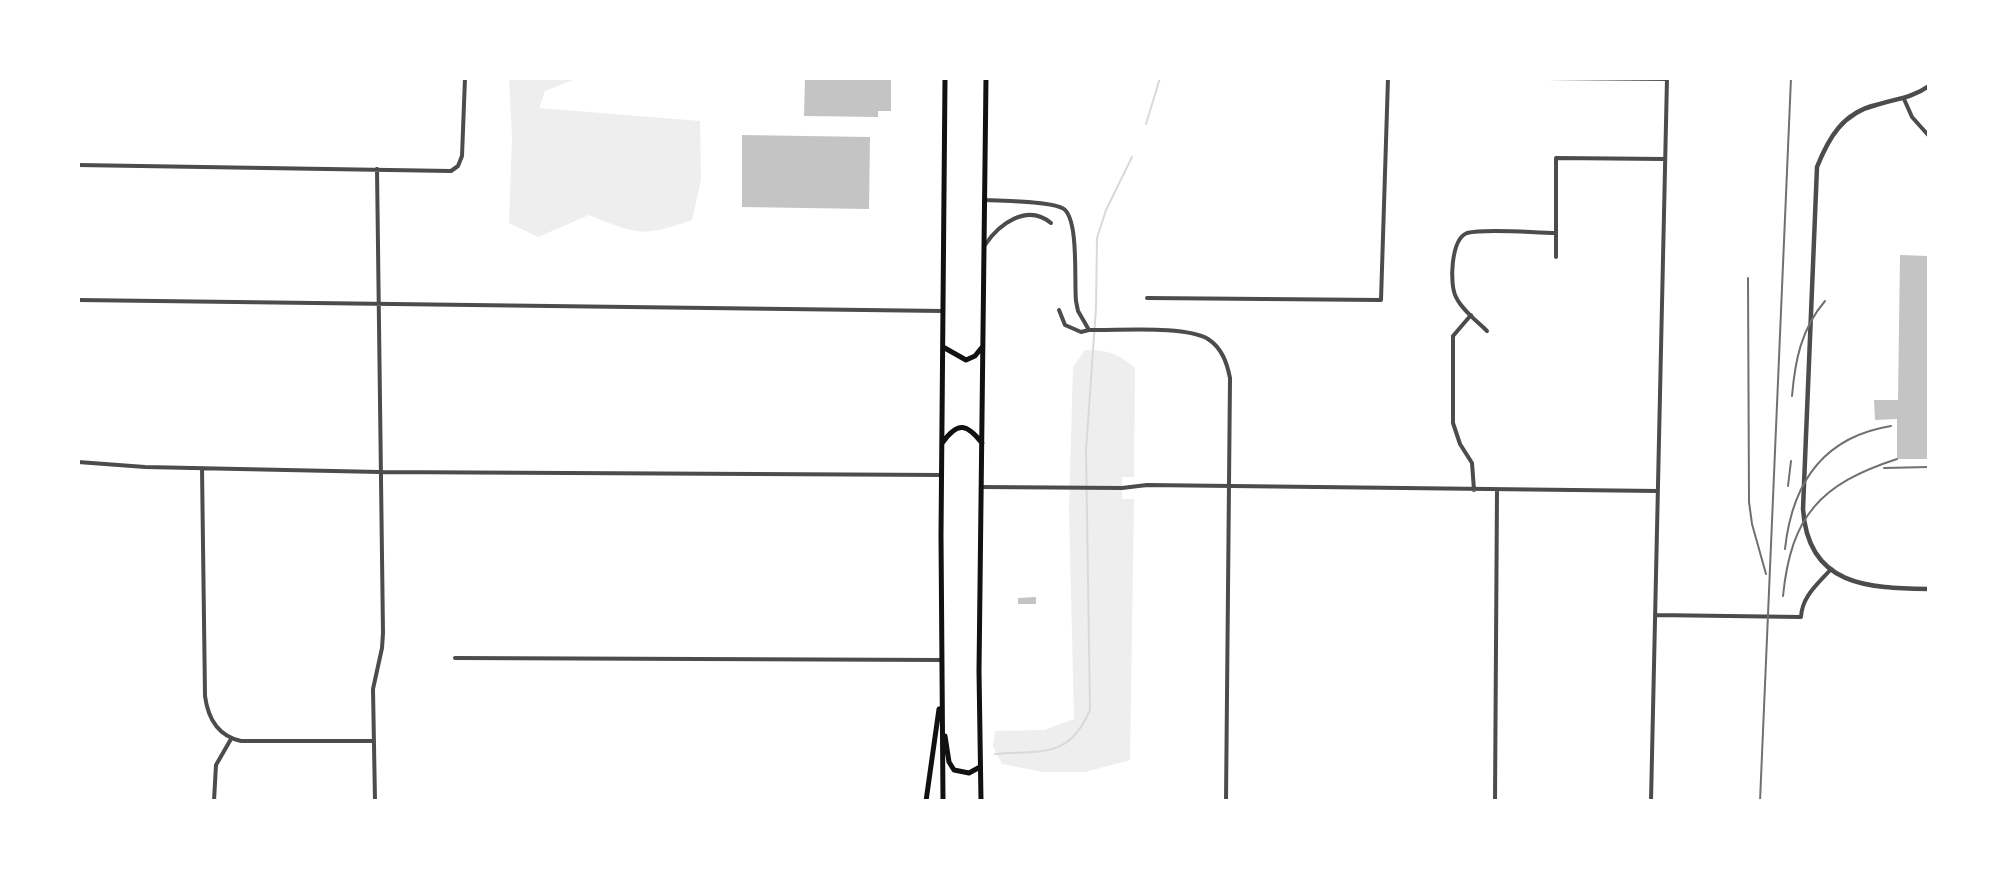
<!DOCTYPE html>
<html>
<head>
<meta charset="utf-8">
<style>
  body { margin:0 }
  #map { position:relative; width:2007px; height:879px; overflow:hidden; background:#fff; font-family:Inter,sans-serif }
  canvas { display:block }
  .frame { position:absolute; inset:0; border:80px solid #fff; pointer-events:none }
</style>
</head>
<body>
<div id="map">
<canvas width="2007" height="879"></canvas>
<div class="frame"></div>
</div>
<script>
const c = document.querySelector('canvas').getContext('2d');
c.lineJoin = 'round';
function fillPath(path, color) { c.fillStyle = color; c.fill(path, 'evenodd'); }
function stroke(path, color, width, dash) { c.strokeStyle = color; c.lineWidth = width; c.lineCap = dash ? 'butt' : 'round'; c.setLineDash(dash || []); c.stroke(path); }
fillPath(new Path2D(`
  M 509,78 L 578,78 L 545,91 L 539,108 L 700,121 L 701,180 L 692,220 C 642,237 638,235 589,215 L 538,237 L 509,223 L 512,138 Z
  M 1085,350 C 1107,350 1119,354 1135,368 L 1134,477 L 1122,477 L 1122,499 L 1134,499 L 1130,760 L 1085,772 L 1044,772 L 1002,764 L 993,746 L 995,731 L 1044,730 L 1074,719 L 1069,508 L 1073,367 Z`), '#eee');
stroke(new Path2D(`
  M 1146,124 L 1160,78
  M 995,754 C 1042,750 1069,759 1090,710 L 1086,450 L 1096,308 L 1097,238 L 1106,210 L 1132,157`), '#d9d9d9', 2);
fillPath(new Path2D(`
  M 805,78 L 891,78 L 891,111 L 878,111 L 878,117 L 804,116 Z
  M 742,135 L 870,137 L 869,209 L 742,207 Z
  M 1900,255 L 1929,256 L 1929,459 L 1897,459 L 1897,419 L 1875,420 L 1874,400 L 1898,400 Z
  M 1036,597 L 1036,604 L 1018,604 L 1018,598 Z`), '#c4c4c4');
stroke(new Path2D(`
  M 1546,78 L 1667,79
  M 1904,99 L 1912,117 L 1929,136
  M 78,165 L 451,171 L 458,166 L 462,156 L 465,78
  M 985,200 C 1001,201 1053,201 1064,209 C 1079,221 1074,281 1076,301 L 1078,311 L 1089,330
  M 985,245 C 999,224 1027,203 1051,223
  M 1556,257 L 1556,158 L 1665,159
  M 1147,298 L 1381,300 L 1388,78
  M 78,300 L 943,311
  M 1059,310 L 1065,325 L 1081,332 L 1089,330 C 1118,331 1185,325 1208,339 C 1222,348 1227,363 1230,378 L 1226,801
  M 1471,315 L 1453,336 L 1453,423 L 1460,444 L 1472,463 L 1474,490
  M 1487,331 C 1477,321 1462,310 1456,297 C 1449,284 1451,239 1467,233 C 1486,228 1534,233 1556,233
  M 78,462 L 145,467 L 380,472 L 942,475
  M 202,468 L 205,696 C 208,719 218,736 241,741 L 374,741
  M 981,487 L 1122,488 L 1147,485 L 1658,491
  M 1655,615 L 1801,617 C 1802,596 1818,584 1831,569
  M 455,658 L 941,660
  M 214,801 L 216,765 L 231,739
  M 375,801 L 373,689 L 382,648 L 383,633 L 377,169
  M 1495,801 L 1497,490
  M 1651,801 L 1667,78`), '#4c4c4c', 4);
stroke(new Path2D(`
  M 1929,86 C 1912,98 1895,99 1876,105 C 1843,113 1829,137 1817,167 L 1803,509 C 1808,587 1869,588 1929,589`), '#4c4c4c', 4.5);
stroke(new Path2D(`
  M 943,347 L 966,360 L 975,356 L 983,346
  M 943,442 C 958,421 967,424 982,443
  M 945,736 L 949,762 L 954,770 L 969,773 L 980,767
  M 926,801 L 939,709
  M 943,801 L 941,535 L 945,78
  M 981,801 L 979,671 L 986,78`), '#111', 5);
stroke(new Path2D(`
  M 1748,278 L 1749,502 L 1752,524 L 1766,574
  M 1792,396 C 1795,361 1801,329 1825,301
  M 1884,468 L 1929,467
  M 1788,486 L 1791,461
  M 1785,549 C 1792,484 1823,437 1891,426
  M 1783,596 C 1791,516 1820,484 1897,459
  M 1760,801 L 1791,78`), '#707070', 2);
</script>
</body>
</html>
